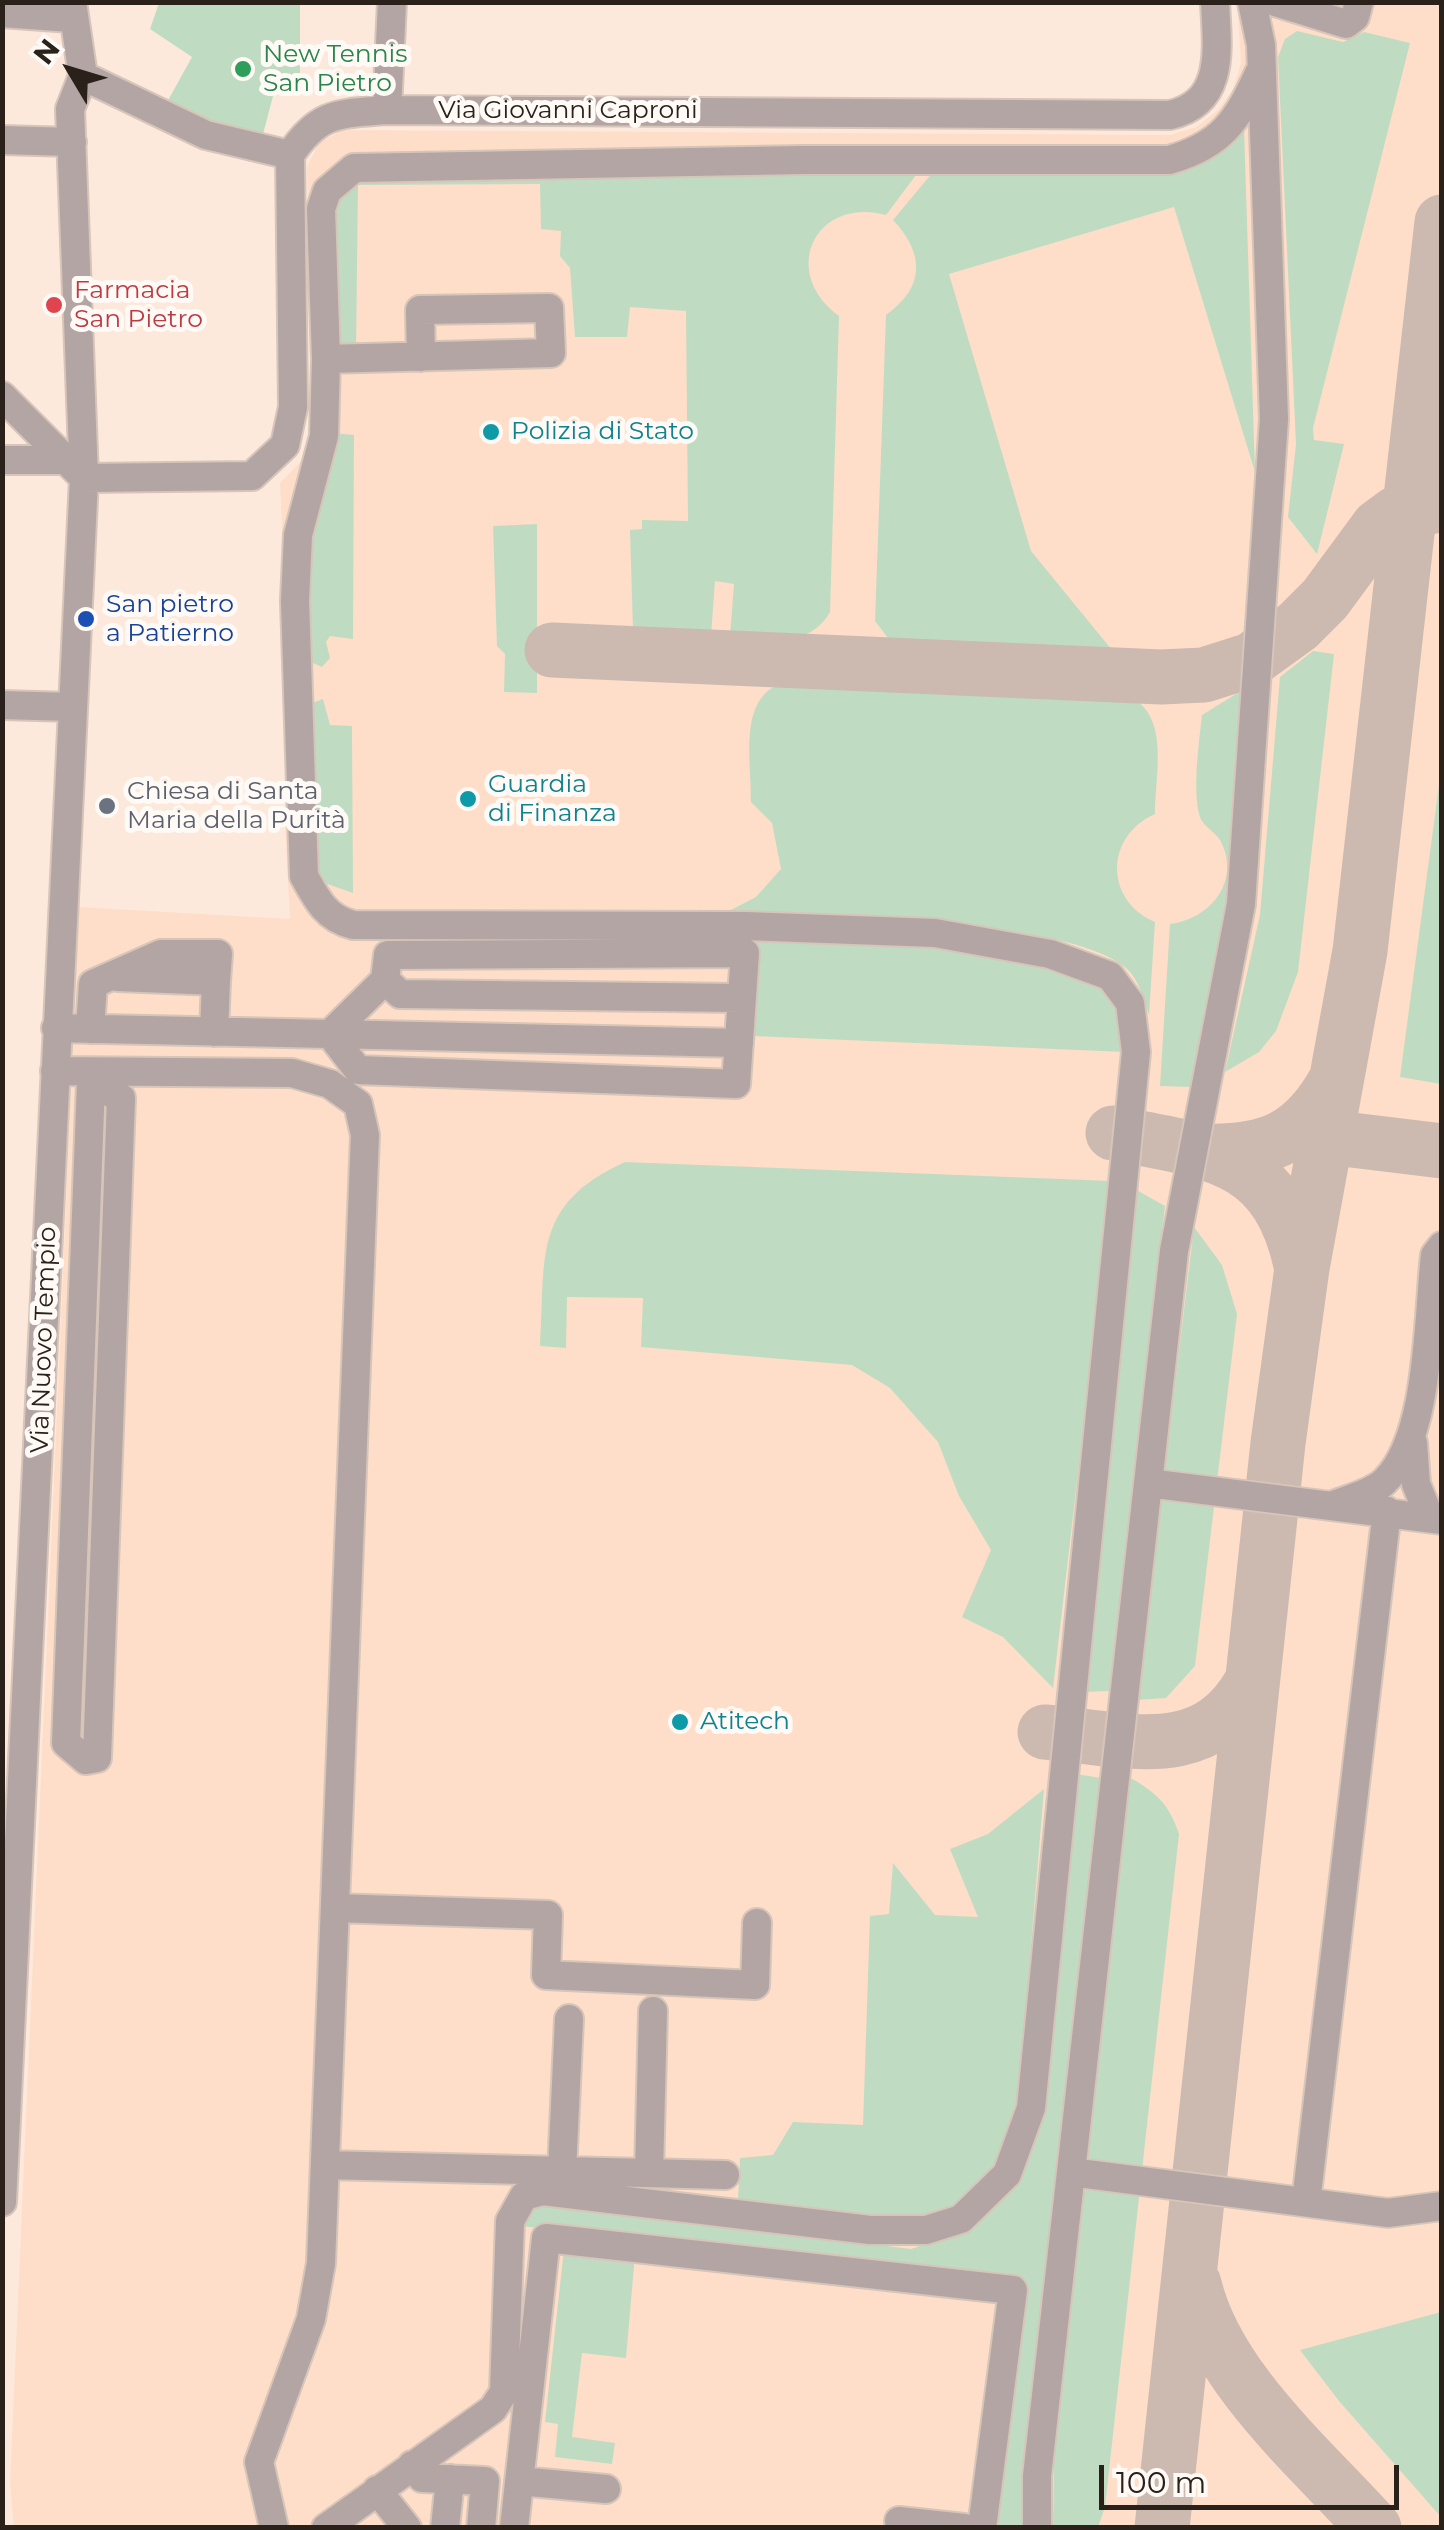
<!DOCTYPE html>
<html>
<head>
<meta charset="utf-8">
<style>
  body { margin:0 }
  #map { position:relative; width:1444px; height:2530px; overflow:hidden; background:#fde9dc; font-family:Montserrat,sans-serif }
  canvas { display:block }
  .frame { position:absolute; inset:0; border:5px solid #2a211b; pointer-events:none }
  .north { position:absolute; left:20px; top:20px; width:100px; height:100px; -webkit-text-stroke:8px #fffaf6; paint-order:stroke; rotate:308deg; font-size:28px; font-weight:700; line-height:40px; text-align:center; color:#2a211b }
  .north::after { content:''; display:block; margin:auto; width:35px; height:45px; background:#2a211b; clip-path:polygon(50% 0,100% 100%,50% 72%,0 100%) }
  .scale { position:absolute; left:1099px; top:2465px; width:300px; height:45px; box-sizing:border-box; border:5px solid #2a211b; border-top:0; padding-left:12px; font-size:30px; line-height:35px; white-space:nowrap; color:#2a211b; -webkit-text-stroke:8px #fffaf6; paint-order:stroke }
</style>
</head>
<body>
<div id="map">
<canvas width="1444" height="2530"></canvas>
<div class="frame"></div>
<div class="north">N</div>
<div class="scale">100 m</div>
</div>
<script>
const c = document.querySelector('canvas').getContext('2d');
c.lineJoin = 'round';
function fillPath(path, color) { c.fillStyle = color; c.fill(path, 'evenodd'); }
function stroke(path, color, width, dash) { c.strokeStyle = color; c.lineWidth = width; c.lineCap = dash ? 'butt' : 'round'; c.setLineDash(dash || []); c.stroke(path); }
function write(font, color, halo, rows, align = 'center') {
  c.font = font + ' Montserrat,sans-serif'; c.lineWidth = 10; c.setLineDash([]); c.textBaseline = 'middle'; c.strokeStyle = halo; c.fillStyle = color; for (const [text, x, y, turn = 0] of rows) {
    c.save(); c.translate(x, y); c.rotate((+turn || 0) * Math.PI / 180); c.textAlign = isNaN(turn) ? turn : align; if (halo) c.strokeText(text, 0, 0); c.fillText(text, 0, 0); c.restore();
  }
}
fillPath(new Path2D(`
  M 1237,3 L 1441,3 L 1441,2527 L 14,2528 L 10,2482 L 79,907 L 290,919 L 285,824 L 289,701 L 280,483 L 301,461 L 313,429 L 307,167 L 319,142 L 344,130 L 1170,135 L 1196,127 L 1218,110 L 1233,89 L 1241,63 Z`), '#fedec9');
fillPath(new Path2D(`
  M 159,3 L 300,3 L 300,82 L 277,81 L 262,138 L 198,121 L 166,104 L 192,57 L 150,29 Z
  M 1297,31 L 1343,42 L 1364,32 L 1410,43 L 1313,428 L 1314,440 L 1344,444 L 1317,554 L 1288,517 L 1296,444 L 1278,57 L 1285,39 Z
  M 1244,129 L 1255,472 L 1174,207 L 949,274 L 1031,551 L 1112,650 L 891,642 L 875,621 L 886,315 C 925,287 925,254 893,220 L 938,166 L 1173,164 L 1214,156 Z
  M 902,168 L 916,175 L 886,215 C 815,196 779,272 839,316 L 830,612 C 808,650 769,637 730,636 L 734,584 L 715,581 L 711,635 L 633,631 L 630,530 L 642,529 L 642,520 L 688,521 L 686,311 L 630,307 L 627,337 L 575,337 L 570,268 L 560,256 L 561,231 L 541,229 L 540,184 L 358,185 L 356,350 L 334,352 L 334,198 L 348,180 Z
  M 333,433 L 354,435 L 353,639 L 330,636 L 326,642 L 330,658 L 322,667 L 304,659 L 307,535 Z
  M 537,524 L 537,693 L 504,692 L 505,654 L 497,646 L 493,526 Z
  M 1313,651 L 1334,654 L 1298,972 L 1276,1031 L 1259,1052 L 1225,1072 L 1260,915 L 1280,677 Z
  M 777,685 L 1135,700 C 1169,721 1155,778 1155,814 C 1105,836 1104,900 1155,922 L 1149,1015 C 1144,1000 1139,979 1126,968 C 1070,918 809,916 727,912 L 756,897 L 781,869 L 772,823 L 751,802 C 752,764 738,704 777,685 Z
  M 1244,689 L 1228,898 L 1190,1087 L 1160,1086 L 1170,924 C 1211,919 1242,880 1220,840 C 1215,832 1202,825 1200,817 C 1192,792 1199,742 1202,715 Z
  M 323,699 L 330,725 L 352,726 L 353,893 L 316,880 L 305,706 Z
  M 1441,770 L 1441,1084 L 1400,1077 Z
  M 757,937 C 867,942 1020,935 1116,994 L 1125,1052 L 753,1036 Z
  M 625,1162 L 1112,1181 L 1053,1688 L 1003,1637 L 962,1617 L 991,1550 L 959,1496 L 938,1442 L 890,1388 L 852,1365 L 641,1347 L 643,1298 L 567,1297 L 566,1348 L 540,1346 C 546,1257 531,1205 625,1162 Z
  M 1133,1188 L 1165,1206 L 1109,1691 L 1082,1692 Z
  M 1194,1227 L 1222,1265 L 1237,1314 L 1195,1666 L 1166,1698 L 1137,1700 Z
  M 1076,1774 L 1101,1778 L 1025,2527 L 998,2527 L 1023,2278 L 520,2226 L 529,2212 L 544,2203 L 911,2249 L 973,2228 L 1002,2200 L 1024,2169 L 1039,2123 Z
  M 1129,1777 C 1157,1793 1169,1804 1179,1834 L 1105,2507 L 1098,2527 L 1053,2528 L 1054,2457 Z
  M 1044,1789 L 1019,2091 C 1012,2119 1005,2155 987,2178 C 933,2251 811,2211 738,2200 L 740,2158 L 773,2155 L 793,2122 L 863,2125 L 870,1916 L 889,1914 L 893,1863 L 935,1915 L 978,1917 L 950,1849 L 988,1834 Z
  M 564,2249 L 635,2255 L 626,2358 L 582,2353 L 572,2437 L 615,2443 L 612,2464 L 555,2457 L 558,2424 L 545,2422 Z
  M 1441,2312 L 1442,2312 L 1441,2517 L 1339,2401 L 1300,2350 Z`), '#bfdcc2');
stroke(new Path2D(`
  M 552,650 L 1161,677 L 1204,675 L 1251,660 L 1298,626 L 1325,599 L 1378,527 L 1397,513 L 1434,506
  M 1113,1133 C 1210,1152 1277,1154 1301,1265
  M 1327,1137 L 1442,1151
  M 1203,1151 C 1268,1153 1304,1138 1336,1080
  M 1045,1732 C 1126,1739 1204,1766 1251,1683
  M 1194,2284 C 1216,2378 1310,2457 1374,2528
  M 1162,2528 L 1278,1443 L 1302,1268 L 1360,951 L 1442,222`), '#ccbab0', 55);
const minor = new Path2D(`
  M 1275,2 L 1346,24 L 1355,17 L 1359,2
  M 2,13 L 71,18
  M 83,76 L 206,135 L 290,155
  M 387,110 L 392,2
  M 2,140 L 72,142
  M 421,357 L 420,310 L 549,308 L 551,353 L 326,359 L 321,209 L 327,191 L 354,168 L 803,160 L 1169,160 C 1222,145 1237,121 1259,73
  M 2,396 L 84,478
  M 2,460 L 65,460
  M 84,478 L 252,476 L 285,445 L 293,407 L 290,155 C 319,112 337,114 387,110 L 1170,115 C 1226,102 1217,48 1215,2
  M 2,705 L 71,707
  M 745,953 L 736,1084 L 358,1070 L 330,1034 L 385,980 L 388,955 Z
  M 118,977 L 216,981 L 214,1032
  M 385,980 L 400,994 L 742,998
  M 56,1028 L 739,1043
  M 90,1029 L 93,984 L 161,954 L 218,954 L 216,981
  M 55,1071 L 292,1073 L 330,1084 L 358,1104 L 365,1135 L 321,2263 L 311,2319 L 259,2462 L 274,2528
  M 91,1083 L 121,1098 L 97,1758 L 86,1760 L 66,1743 Z
  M 1413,1443 L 1416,1484 L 1430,1518
  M 1148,1483 L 1442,1520
  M 1336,1504 C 1351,1498 1373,1493 1385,1481 C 1430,1438 1428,1316 1435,1255 L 1442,1246
  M 335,1908 L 548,1915 L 546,1975 L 755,1985 L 757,1923
  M 325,2165 L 725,2175
  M 562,2171 L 569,2019
  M 1071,2172 L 1388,2213 L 1442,2206
  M 649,2173 L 653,2011
  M 2,2202 L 84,478 L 70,109 L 83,76 L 72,2
  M 1306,2202 L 1387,1511
  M 412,2465 L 422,2478 L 485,2481 L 481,2528
  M 519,2481 L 606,2489
  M 377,2490 L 407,2528
  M 899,2521 L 964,2528
  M 326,2528 L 493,2409 L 504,2392 L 510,2221 L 524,2196 L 543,2191 L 870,2230 L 926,2230 L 961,2219 L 1007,2174 L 1031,2108 L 1136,1052 L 1130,1003 L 1110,976 L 1050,954 L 935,933 L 745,926 L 353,925 C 326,918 317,900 304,876 L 295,601 L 298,535 L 324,436 L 326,359
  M 445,2528 L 450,2479
  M 514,2528 L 546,2238 L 1013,2290 L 982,2528
  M 1037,2528 L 1037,2476 L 1174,1251 L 1241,904 L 1274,419 L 1261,45 L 1252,2`);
stroke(minor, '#d7c5b9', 32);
stroke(minor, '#b2a5a3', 28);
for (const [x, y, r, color] of [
  [243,69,10,"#2e9e5b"],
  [54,305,10,"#e0444e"],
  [491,432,10,"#0f9aa8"],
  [86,619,10,"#1a4fb4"],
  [468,799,10,"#0f9aa8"],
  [107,806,10,"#6b7280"],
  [680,1722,10,"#0f9aa8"]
]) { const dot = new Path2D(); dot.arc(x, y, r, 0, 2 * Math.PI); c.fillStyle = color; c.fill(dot); stroke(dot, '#fffaf6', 4); }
write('25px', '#27864d', '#fffaf6', [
  ["New Tennis",263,55],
  ["San Pietro",263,84]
], 'left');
write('25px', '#2a211b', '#fffaf6', [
  ["Via Giovanni Caproni",568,111],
  ["Via Nuovo Tempio",44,1340,-88]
]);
write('25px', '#be3a42', '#fffaf6', [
  ["Farmacia",74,291],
  ["San Pietro",74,320]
], 'left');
write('25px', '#0d838f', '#fffaf6', [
  ["Polizia di Stato",511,432],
  ["Guardia",488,785],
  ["di Finanza",488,814],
  ["Atitech",700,1722]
], 'left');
write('25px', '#164399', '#fffaf6', [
  ["San pietro",106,605],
  ["a Patierno",106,634]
], 'left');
write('25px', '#5b616d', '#fffaf6', [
  ["Chiesa di Santa",127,792],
  ["Maria della Purità",127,821]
], 'left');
</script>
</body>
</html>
